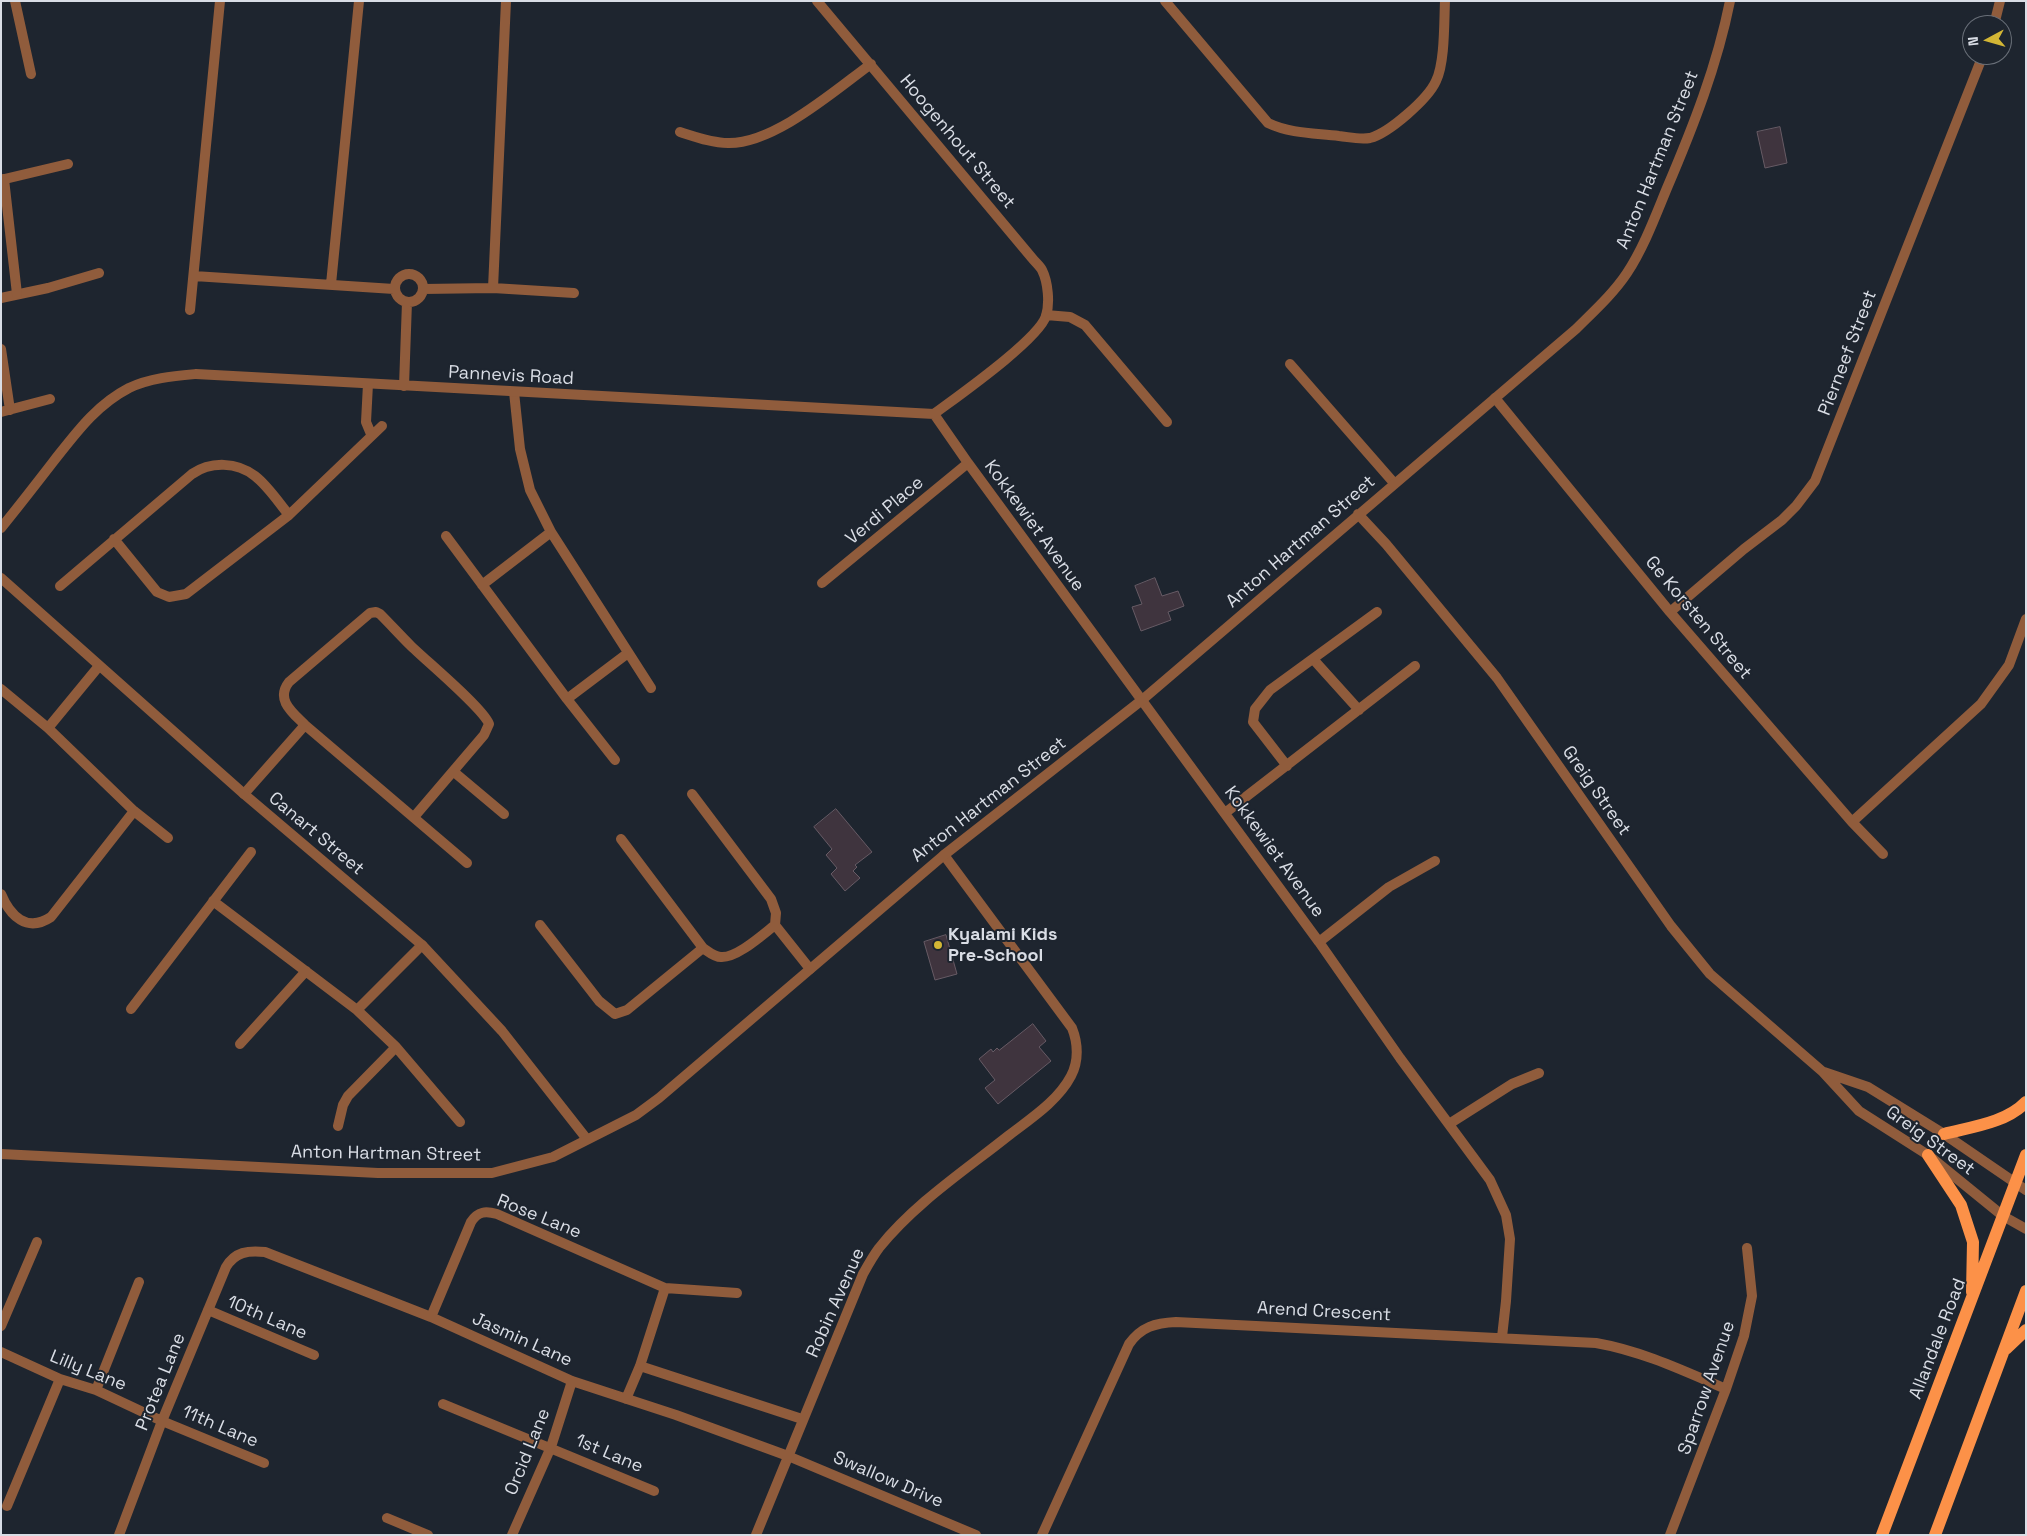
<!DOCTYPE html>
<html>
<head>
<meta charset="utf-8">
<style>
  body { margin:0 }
  #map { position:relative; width:2027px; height:1536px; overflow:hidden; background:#1e252f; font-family:"Space Grotesk",sans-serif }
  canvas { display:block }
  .frame { position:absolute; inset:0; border:2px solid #d9dde5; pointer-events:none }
  .north { position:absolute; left:1962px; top:15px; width:50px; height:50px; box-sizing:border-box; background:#1e252f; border:1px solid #696f78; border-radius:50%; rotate:264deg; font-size:14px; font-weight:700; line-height:20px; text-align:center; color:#d9dde5 }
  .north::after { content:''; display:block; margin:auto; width:18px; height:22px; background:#d3b635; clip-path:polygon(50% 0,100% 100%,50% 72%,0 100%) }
</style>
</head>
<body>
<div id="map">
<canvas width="2027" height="1536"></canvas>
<div class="frame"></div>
<div class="north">N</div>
</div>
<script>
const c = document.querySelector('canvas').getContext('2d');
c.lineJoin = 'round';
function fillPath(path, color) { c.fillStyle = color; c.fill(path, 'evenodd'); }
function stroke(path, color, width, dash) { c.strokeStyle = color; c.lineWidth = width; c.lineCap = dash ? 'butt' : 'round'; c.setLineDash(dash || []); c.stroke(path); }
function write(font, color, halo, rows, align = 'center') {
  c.font = font + ' "Space Grotesk",sans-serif'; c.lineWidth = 4; c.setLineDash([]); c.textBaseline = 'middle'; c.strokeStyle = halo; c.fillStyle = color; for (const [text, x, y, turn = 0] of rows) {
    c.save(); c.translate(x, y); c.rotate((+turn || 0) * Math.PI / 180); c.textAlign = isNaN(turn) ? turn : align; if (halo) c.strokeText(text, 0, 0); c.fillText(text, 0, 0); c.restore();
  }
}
const building = new Path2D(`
  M 1780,127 L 1787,163 L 1765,168 L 1757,132 Z
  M 1155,578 L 1162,596 L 1178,591 L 1184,606 L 1168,612 L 1171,620 L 1141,631 L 1132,607 L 1142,604 L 1135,586 Z
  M 836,809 L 872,852 L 855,865 L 857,867 L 853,871 L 860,878 L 845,891 L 831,874 L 837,868 L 826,855 L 832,849 L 814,827 Z
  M 946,935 L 957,974 L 935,980 L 924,942 Z
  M 1033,1024 L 1046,1041 L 1039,1047 L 1051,1061 L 998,1104 L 985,1088 L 995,1080 L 979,1059 L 991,1049 L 993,1052 L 997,1048 L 999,1050 Z`);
fillPath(building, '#3f343e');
stroke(building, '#675b65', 1);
stroke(new Path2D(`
  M 15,1 L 31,74
  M 1,180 L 68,164
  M 1,298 L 48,288 L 99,273
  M 1,349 L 10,410
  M 1290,364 L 1394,483
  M 368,384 L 366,422 L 371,434
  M 514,392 L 520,449 L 530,490 L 551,532 L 651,688
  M 1,412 L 50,399
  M 446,536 L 567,699 L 615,760
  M 114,539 L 157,592 L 169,597 L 186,594 L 289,515 L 382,426
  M 482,585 L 551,532
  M 60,586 L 192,474 C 211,461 237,462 255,476 C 268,486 279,503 289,515
  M 1,689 L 48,728 L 134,811 L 168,838
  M 567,699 L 628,653
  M 48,728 L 99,666
  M 454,772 L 504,814
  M 244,794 L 305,725
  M 414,817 L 484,735 L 489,724 C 483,708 425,660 410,645 C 400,635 390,624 380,614 L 376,612 L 370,613 L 289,682 C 275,700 293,713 305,725 L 467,863
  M 621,839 L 703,948 C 709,952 714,957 721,957 C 737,958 762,935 775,925 L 776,913 L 771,899 L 692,794
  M 1,894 C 10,916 27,933 51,917 L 134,811
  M 213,901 L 357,1010 L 396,1047 L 460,1122
  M 540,925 L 599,1001 L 615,1014 L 627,1010 L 703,948
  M 775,925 L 810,969
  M 131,1009 L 251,852
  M 357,1010 L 422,945
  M 240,1044 L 306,971
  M 338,1126 L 343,1105 L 348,1096 L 396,1047`), '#905c3c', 10);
stroke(new Path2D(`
  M 1165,1 L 1268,123 C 1291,134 1315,133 1339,136 C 1349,137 1360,140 1370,138 C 1389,133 1428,99 1436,81 C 1445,63 1444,22 1445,1
  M 1994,25 L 2000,1
  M 680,132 C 696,137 712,143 728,143 C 774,144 834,91 871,64
  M 4,179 L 17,294
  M395 288a14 14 0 1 1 28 0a14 14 0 1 1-28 0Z
  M 194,276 L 394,289
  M 331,284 L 359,1
  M 493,288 L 506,1
  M 423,289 L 493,288 L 574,293
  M 190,310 L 220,1
  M 1046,315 L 1070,317 L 1085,325 L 1167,422
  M 404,386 L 407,302
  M 1495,398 L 1670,612 L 1852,822 L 1883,854
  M 934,414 L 968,463 L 1319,942 L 1400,1058 L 1490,1180 L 1506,1215 L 1510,1239 L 1506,1301 L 1502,1337
  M 1,528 C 19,506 36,484 53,462 C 76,433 96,405 129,388 C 150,378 174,376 196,374 L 934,414 C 958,396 1038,340 1046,316 C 1050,303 1048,282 1042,270 C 1040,266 1035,262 1032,258 L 817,1
  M 1,578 L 244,794 L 422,945 L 502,1031 L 586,1138
  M 822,583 L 968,463
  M 1670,612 L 1744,549 L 1782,520 L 1796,506 L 1815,481 L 1983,55
  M 1313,659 L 1359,710
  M 1287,766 L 1253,722 L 1255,709 L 1270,690 L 1377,612
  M 1225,813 L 1415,666
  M 1852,822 L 1981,704 L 2009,665 L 2026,619
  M 1319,942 L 1389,887 L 1435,861
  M 1449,1124 L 1512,1084 L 1539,1073
  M 208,1310 L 314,1355
  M 431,1317 L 471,1222 C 478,1211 486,1211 497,1214 L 665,1288 L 737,1293
  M 1,1326 L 37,1242
  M 1,1352 L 60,1379 L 96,1390 L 162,1421 L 264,1463
  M 640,1366 L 802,1419
  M 96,1390 L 139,1282
  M 626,1399 L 640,1366 L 665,1288
  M 443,1404 L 654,1491
  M 7,1506 L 60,1379
  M 387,1518 L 428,1535
  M 119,1535 L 162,1421 L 226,1267 C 235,1252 248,1250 265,1252 L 431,1317 L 572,1381 L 676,1415 L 788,1456 L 976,1535
  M 512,1535 L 551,1447 L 572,1381
  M 756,1535 L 863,1274 C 868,1265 873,1256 879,1248 C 914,1204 964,1171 1008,1136 C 1030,1119 1058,1101 1071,1076 C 1079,1061 1078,1043 1072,1028 L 944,855
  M 1042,1535 L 1129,1344 C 1141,1327 1155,1323 1176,1322 L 1596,1343 C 1642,1351 1684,1371 1726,1389
  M 1670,1535 L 1726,1389 L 1744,1336 L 1752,1296 L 1747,1248`), '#905c3c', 10);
stroke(new Path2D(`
  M 1358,514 L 1386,544 L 1497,678 L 1671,926 L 1710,974 L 1823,1072 L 1859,1111 L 1928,1155 L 2003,1216 L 2026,1229
  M 1824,1072 L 1868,1087 L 1944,1134 L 2026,1190
  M 1,1154 L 378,1173 L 492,1173 L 553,1157 L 636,1115 L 659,1098 L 944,855 L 1142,700 L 1576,329 C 1594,311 1613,294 1627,273 C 1644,247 1655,217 1667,188 C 1693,127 1717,66 1730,1`), '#905c3c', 10);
stroke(new Path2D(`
  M 1944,1134 C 1971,1127 2006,1123 2026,1102
  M 1928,1155 L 1961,1205 L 1973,1242 L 1972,1292
  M 2006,1349 L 2026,1330
  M 1882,1535 L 2026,1155
  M 1935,1535 L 2026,1291`), '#fc9148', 12);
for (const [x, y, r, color] of [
  [938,945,5,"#d3b635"]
]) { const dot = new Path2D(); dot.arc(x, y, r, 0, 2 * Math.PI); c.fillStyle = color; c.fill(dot); stroke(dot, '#1e252f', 2); }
write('18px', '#d9dde5', '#1e252f', [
  ["Hoogenhout Street",957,142,50],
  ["Anton Hartman Street",1658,160,-68],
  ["Pierneef Street",1848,353,-69],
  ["Pannevis Road",511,376,3],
  ["Verdi Place",885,511,-40],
  ["Kokkewiet Avenue",1034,526,54],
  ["Anton Hartman Street",1301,542,-41],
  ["Ge Korsten Street",1698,618,50],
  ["Greig Street",1596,791,55],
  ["Anton Hartman Street",989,800,-38],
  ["Canart Street",316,834,40],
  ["Kokkewiet Avenue",1274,852,54],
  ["Greig Street",1930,1141,36],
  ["Anton Hartman Street",386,1154,1],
  ["Rose Lane",539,1217,22],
  ["Robin Avenue",836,1303,-66],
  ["Arend Crescent",1324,1312,3],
  ["10th Lane",267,1318,23],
  ["Allandale Road",1938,1339,-69],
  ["Jasmin Lane",522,1340,24],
  ["Lilly Lane",88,1371,22],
  ["Protea Lane",161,1382,-68],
  ["Sparrow Avenue",1707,1388,-71],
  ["11th Lane",220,1427,23],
  ["Orcid Lane",528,1452,-68],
  ["1st Lane",609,1454,23],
  ["Swallow Drive",888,1480,23]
]);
write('bold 18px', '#d9dde5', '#1e252f', [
  ["Kyalami Kids",948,935],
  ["Pre-School",948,956]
], 'left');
</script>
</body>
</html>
